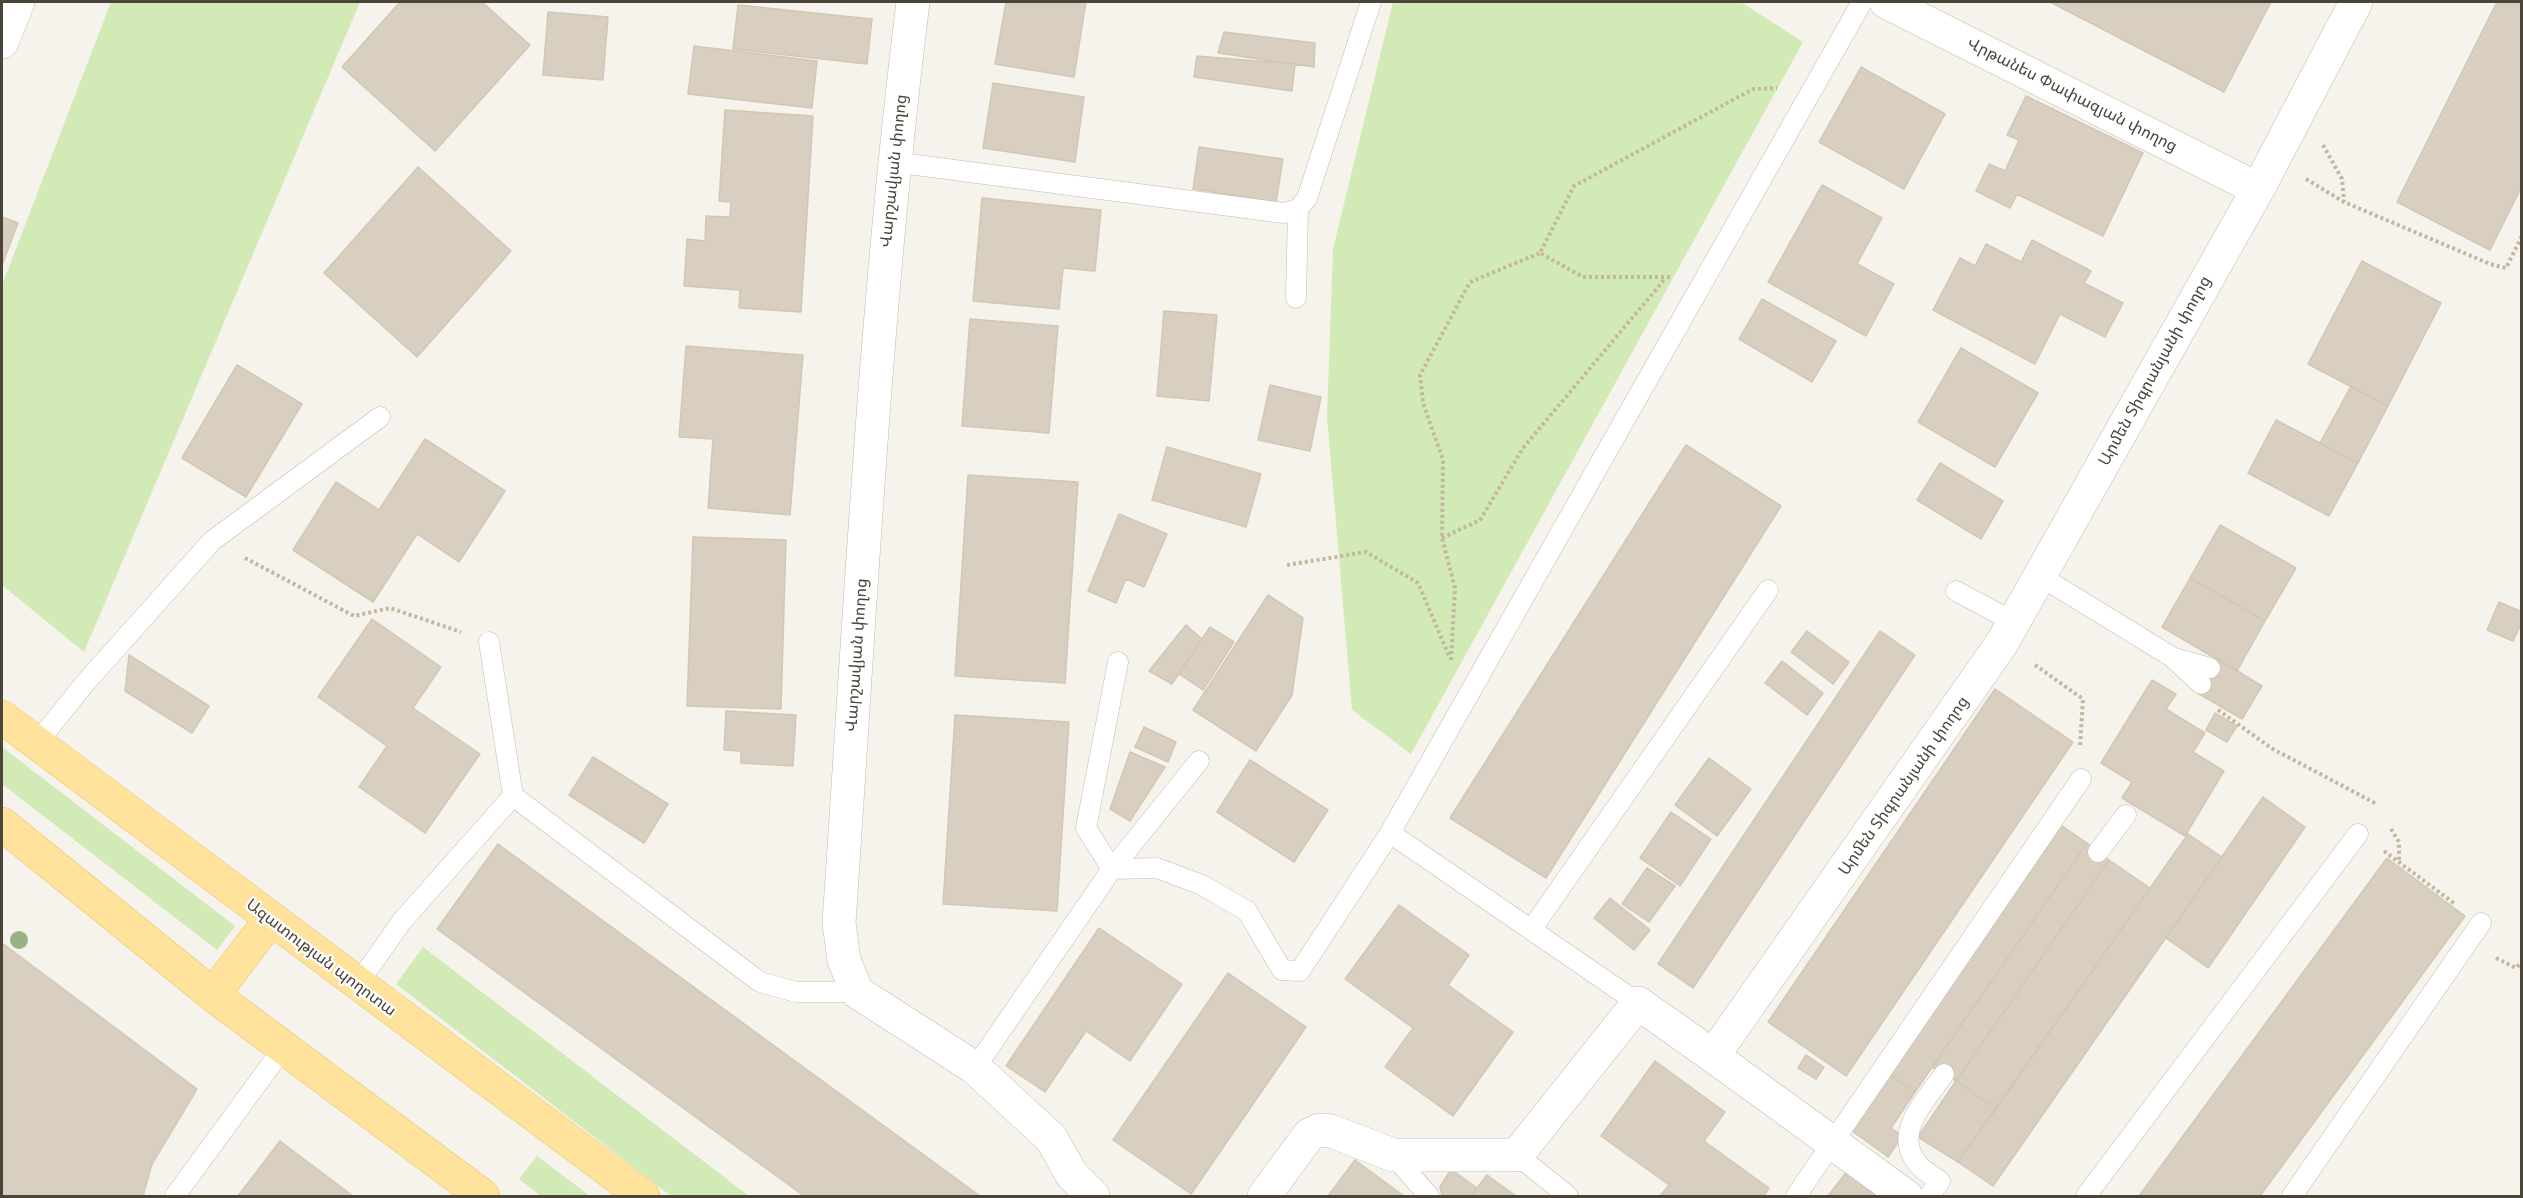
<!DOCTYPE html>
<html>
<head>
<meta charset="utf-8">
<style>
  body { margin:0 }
  #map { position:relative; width:2523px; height:1198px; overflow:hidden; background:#f6f3ec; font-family:"Open Sans",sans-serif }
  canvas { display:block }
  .frame { position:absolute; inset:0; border:3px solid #4b4439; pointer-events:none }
</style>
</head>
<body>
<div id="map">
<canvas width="2523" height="1198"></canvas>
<div class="frame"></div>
</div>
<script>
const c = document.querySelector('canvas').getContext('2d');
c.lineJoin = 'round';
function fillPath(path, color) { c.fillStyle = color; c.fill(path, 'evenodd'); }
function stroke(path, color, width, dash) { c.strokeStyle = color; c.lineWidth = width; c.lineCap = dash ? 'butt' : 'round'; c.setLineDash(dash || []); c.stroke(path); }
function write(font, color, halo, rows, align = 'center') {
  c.font = font + ' "Open Sans","Noto Sans Armenian",sans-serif'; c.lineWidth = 4.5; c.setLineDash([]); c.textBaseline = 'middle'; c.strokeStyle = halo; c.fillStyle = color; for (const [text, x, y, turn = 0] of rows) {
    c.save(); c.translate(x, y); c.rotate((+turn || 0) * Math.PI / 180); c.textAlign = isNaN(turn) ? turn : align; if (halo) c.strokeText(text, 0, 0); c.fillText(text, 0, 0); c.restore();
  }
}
fillPath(new Path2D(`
  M 111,2 L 360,2 L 84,652 L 2,585 L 2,285 Z
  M 1393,2 L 1741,2 L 1803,42 L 1411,754 L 1352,710 L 1327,417 L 1333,249 Z
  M 2,747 L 235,926 L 217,950 L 2,784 Z
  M 423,947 L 749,1196 L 671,1196 L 396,984 Z
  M 537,1156 L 590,1196 L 541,1196 L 519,1179 Z`), '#d2eab5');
const building = new Path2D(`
  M 400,2 L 482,2 L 530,45 L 435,151 L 342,67 Z
  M 1006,2 L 1086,2 L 1074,77 L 995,64 Z
  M 2050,2 L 2271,2 L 2224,92 Z
  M 2497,2 L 2522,2 L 2522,186 L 2490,250 L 2397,202 Z
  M 738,5 L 872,19 L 867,64 L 733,49 Z
  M 548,12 L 608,17 L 603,80 L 543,75 Z
  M 1224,32 L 1315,43 L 1314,67 L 1218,53 Z
  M 694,46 L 817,61 L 812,108 L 688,94 Z
  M 1197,56 L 1295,64 L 1292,91 L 1194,77 Z
  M 1861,67 L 1945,114 L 1904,189 L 1819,142 Z
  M 993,83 L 1084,97 L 1075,162 L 983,148 Z
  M 2026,96 L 2143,153 L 2103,236 L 2017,194 L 2010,208 L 1976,191 L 1989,164 L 2005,171 L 2019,140 L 2007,135 Z
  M 725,110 L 813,116 L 801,312 L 739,308 L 740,290 L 684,286 L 687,239 L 705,241 L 706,216 L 730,217 L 731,202 L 719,201 Z
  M 1199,147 L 1283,159 L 1276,202 L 1193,189 Z
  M 418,167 L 511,251 L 417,357 L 324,273 Z
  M 1822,185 L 1882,218 L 1857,264 L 1894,284 L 1866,336 L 1768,282 Z
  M 982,198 L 1101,210 L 1095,271 L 1063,268 L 1059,309 L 973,301 Z
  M 2,217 L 18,223 L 2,265 Z
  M 2032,240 L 2091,271 L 2084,283 L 2123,303 L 2105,337 L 2060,314 L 2035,364 L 1933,310 L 1960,258 L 1975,266 L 1986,244 L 2021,262 Z
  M 2362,261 L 2441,303 L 2388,406 L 2308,364 Z
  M 1762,299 L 1836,341 L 1812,382 L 1739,339 Z
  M 1164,311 L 1217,315 L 1209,401 L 1157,396 Z
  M 970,319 L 1058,326 L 1049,433 L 962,426 Z
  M 686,346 L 803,355 L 790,515 L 708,508 L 713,439 L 679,437 Z
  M 1961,348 L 2038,393 L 1995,467 L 1918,422 Z
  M 237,365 L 302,404 L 246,497 L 182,458 Z
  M 1270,385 L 1321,397 L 1310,451 L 1258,440 Z
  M 2351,386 L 2388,406 L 2358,463 L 2320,443 Z
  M 2276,420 L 2358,463 L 2329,516 L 2248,473 Z
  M 425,439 L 505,491 L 459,562 L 417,534 L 373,602 L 293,550 L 336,482 L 379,510 Z
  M 1686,445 L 1781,506 L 1546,878 L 1450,818 Z
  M 1167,447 L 1261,474 L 1246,527 L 1152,500 Z
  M 1940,463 L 2003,501 L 1981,539 L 1917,500 Z
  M 968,475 L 1078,482 L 1065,683 L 955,676 Z
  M 1119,514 L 1167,534 L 1144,587 L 1126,579 L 1116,603 L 1088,591 Z
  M 2220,525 L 2296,568 L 2265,621 L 2190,578 Z
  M 693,537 L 786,540 L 781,709 L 687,706 Z
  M 2190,578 L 2265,621 L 2237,671 L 2162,627 Z
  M 1268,595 L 1303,618 L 1292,695 L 1256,751 L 1193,710 Z
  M 2499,602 L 2522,612 L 2522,622 L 2513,641 L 2487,630 Z
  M 372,619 L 441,667 L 413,708 L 480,754 L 425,833 L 359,787 L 387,746 L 318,697 Z
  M 1186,625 L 1202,639 L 1172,684 L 1149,671 Z
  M 1210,627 L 1234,642 L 1203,690 L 1179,674 Z
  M 1807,631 L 1849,662 L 1833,684 L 1791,652 Z
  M 1880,631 L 1915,655 L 1693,988 L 1658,964 Z
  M 129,655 L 209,706 L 192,733 L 125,691 Z
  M 2216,658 L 2262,686 L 2242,719 L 2196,692 Z
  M 1782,661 L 1823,693 L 1807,715 L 1765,683 Z
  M 2152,680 L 2176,694 L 2166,709 L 2205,733 L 2193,752 L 2224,771 L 2185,836 L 2122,798 L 2132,782 L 2101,763 Z
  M 1995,689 L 2073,742 L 1846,1076 L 1768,1022 Z
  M 726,711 L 796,715 L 793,766 L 741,763 L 741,751 L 724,750 Z
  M 2215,713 L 2237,726 L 2227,742 L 2206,730 Z
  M 955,715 L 1069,722 L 1057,911 L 943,904 Z
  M 1144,727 L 1176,742 L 1168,762 L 1135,747 Z
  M 1130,752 L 1165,767 L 1130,821 L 1110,809 Z
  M 593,757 L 668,804 L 644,843 L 569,795 Z
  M 1709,758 L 1751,789 L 1717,836 L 1675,805 Z
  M 1250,760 L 1328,810 L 1294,862 L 1217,812 Z
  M 2263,797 L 2305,827 L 2208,968 L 2166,938 Z
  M 1671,812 L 1711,839 L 1680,886 L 1640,858 Z
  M 2059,824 L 2087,843 L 1915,1092 L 1888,1073 Z
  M 2188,834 L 2222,857 L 1993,1186 L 1958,1162 Z
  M 2087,843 L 2109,860 L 1956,1081 L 1932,1067 Z
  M 498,844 L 980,1196 L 804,1196 L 437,929 Z
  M 2387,858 L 2465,916 L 2260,1196 L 2139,1196 Z
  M 2109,860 L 2150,888 L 1996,1109 L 1956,1081 Z
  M 1647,868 L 1675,886 L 1649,922 L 1622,904 Z
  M 1610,898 L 1650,930 L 1634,950 L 1594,918 Z
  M 1399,905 L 1469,955 L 1448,985 L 1513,1032 L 1453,1116 L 1385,1067 L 1413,1028 L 1345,979 Z
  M 1099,928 L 1182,984 L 1130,1061 L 1086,1031 L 1045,1092 L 1006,1066 Z
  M 2,943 L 197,1089 L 152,1164 L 143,1196 L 2,1196 Z
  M 1228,973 L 1306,1027 L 1191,1194 L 1113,1140 Z
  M 1806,1055 L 1824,1067 L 1816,1079 L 1798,1068 Z
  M 1655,1061 L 1725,1112 L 1704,1141 L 1769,1188 L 1764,1196 L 1660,1196 L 1669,1185 L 1601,1136 Z
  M 1888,1073 L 1915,1092 L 1891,1128 L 1902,1136 L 1888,1157 L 1848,1128 Z
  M 1956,1081 L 1996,1109 L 1958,1162 L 1918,1137 Z
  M 280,1141 L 353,1196 L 238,1196 Z
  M 1355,1160 L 1404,1196 L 1328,1196 Z
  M 1451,1169 L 1477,1188 L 1471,1196 L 1442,1196 L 1440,1187 Z
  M 1848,1170 L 1883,1196 L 1828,1196 Z
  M 1487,1175 L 1516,1196 L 1471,1196 Z`);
fillPath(building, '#d8cfc1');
stroke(building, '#d3c7b4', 1.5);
const service = new Path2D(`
  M 893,162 L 1284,213 L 1298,209 L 1307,198 L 1371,2
  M 1296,298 L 1298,209
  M 2040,576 L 2172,657 L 2201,684
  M 1956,591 L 2014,622
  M 489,642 L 513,796 L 760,982 L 796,992 L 857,992
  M 2175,658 L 2210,668
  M 36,744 L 86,682 L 212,541 L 380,417
  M 2098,852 L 2126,815
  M 1112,869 L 1157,868 L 1202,885 L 1247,911 L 1282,970 L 1300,971 L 1390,833
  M 1112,869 L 1199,761
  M 1531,930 L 1768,590
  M 357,985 L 402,921 L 513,796
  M 1638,1003 L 1390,833 L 1862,2
  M 975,1068 L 1112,869 L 1086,828 L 1118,662
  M 1393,1155 L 1429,1196
  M 1517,1155 L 1568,1196
  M 175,1196 L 284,1047
  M 1796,1196 L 2081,779
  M 1929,1196 L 1940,1181 C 1932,1175 1920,1169 1915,1160 C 1894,1130 1928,1098 1944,1074
  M 2086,1196 L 2358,834
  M 2292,1196 L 2481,923`);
const minor = new Path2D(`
  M 913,2 C 875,307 860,615 839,923 L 844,960 L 857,992 L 975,1068 L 1051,1138 L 1072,1175 L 1093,1196
  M 1886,2 L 2258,189
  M 2,42 L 18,2
  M 1713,1056 L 1906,1196
  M 1264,1196 L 1309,1135 L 1319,1130 L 1331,1131 L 1393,1155 L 1517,1155 L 1638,1003 L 1713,1056 L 2002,643 L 2258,189 L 2356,2`);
const primary = new Path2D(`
  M 2,717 L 643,1196
  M 2,824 L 213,995 L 483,1196
  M 213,995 L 270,920`);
stroke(service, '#c2bbae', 21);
stroke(minor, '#c2bbae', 34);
stroke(primary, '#e6c16a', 34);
stroke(new Path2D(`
  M 2323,145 L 2342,179 L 2344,202
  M 2306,179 L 2344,202 L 2490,264 L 2506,268 L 2522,236
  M 1670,277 L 1583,277 L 1540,253 L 1574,186 L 1753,89 L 1777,88
  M 1442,538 L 1480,520 L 1523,448 L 1664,280
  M 245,558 L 354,616 L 390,608 L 461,632
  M 1287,565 L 1366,552 L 1418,583 L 1449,656
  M 1451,660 L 1455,588 L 1442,538 L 1443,460 L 1423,403 L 1420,375 L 1470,282 L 1540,253
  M 2035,665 L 2083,699 L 2080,747
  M 2218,710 L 2271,748 L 2373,802 L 2376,805
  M 2391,829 L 2399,842 L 2399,861
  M 2384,851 L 2455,904
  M 2496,958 L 2516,968 L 2522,962`), '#c4b79f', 4, [3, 3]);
stroke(service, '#fff', 20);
stroke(minor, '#fff', 33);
stroke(primary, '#ffe39c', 33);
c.fillStyle = '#97b381';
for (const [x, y] of [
  [19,940]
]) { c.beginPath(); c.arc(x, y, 9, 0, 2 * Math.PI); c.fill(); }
write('16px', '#4b4439', '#fff', [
  ["Վրթանես Փափազյան փողոց",2072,95,27],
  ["Վարշավյան փողոց",894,171,-84],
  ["Արմեն Տիգրանյանի փողոց",2155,371,-61],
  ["Վարշավյան փողոց",857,655,-86],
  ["Արմեն Տիգրանյանի փողոց",1904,786,-55],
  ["Ազատության պողոտա",321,958,37]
]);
</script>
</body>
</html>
